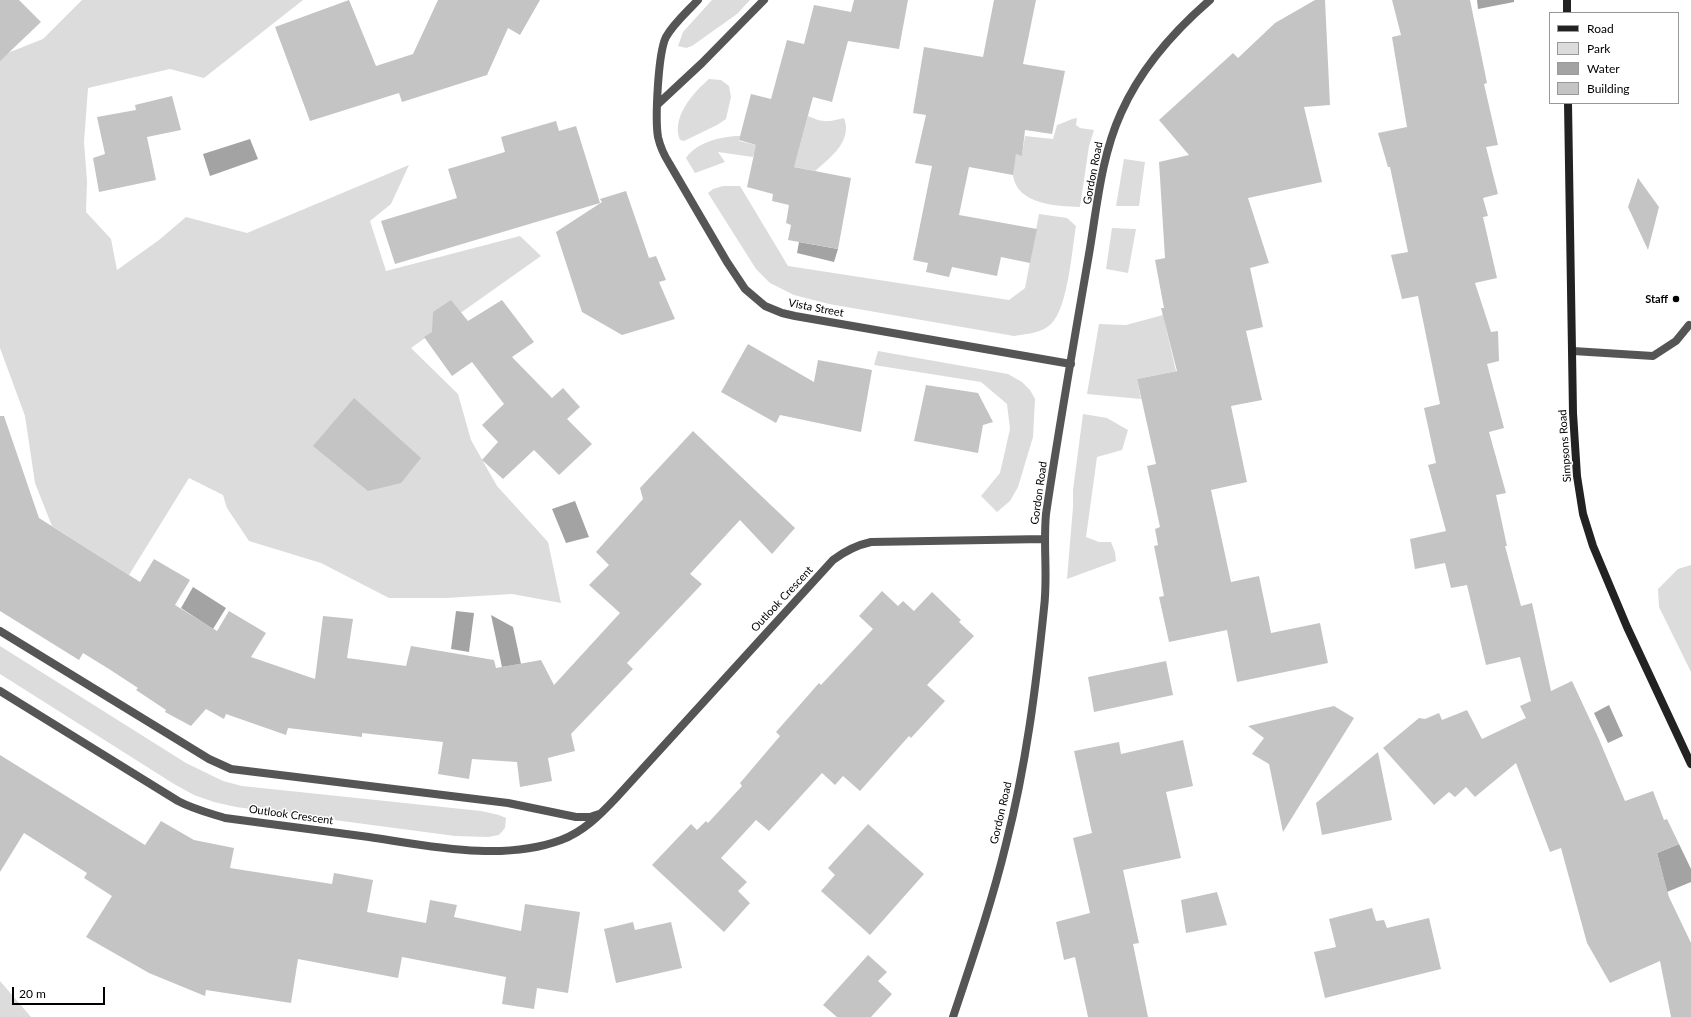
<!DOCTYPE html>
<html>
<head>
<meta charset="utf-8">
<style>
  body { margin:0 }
  #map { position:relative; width:1691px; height:1017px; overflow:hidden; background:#fff; font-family:Lato,sans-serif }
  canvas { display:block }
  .legend { position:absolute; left:1549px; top:12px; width:130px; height:92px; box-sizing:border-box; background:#fff; border:1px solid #999; margin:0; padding:5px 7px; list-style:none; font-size:12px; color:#000 }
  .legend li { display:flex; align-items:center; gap:8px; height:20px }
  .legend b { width:20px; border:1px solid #999 }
  .scale { position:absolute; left:12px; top:987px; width:93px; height:18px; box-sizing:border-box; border:2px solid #000; border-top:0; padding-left:5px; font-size:12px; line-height:14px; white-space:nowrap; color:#000; -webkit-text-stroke:3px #fff; paint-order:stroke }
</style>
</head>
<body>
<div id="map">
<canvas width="1691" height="1017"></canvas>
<ul class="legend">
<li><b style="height:5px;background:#222"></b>Road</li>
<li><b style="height:11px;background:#dcdcdc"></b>Park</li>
<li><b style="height:11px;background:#a3a3a3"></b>Water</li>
<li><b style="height:11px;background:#c4c4c4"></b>Building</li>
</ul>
<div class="scale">20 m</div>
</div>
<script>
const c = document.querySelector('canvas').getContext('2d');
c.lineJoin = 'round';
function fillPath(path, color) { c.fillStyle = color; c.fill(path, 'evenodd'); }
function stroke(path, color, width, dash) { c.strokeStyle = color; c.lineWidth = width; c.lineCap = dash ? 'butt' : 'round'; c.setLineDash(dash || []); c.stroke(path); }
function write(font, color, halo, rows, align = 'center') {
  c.font = font + ' Lato,sans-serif'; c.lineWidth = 3; c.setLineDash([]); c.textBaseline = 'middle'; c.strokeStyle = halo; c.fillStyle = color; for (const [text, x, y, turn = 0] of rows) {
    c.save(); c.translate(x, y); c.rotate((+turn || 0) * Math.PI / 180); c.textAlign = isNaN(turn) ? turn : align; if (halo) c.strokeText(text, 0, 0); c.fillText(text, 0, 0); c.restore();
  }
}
fillPath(new Path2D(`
  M 82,0 L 303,0 L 204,78 L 170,69 L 88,88 L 84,142 L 87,181 L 86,212 L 111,239 L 117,270 L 159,240 L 186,217 L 247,233 L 409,165 L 391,204 L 370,221 L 386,271 L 520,236 L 541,256 L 411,348 L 458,394 L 471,440 L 497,486 L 548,542 L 561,603 L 512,594 L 446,598 L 389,598 L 321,563 L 249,541 L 227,508 L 223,495 L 189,478 L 129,575 L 52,526 L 35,483 L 25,416 L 0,348 L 0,56 L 43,39 Z
  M 712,0 L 750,0 L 737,14 L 692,46 L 686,48 L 678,46 L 683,32 Z
  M 709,79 L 721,80 L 729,86 L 731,97 L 726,119 L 717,125 L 684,141 L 680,140 C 671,117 693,93 709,79 Z
  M 808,116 C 823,123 828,122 844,118 C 853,141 830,158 815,171 L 790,166 L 791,160 L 754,154 L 753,157 L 718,152 L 725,162 L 695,173 L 686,158 C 697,142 722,136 740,136 L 739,141 L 797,155 Z
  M 1077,118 L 1076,125 L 1080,128 L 1094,130 L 1089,146 L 1080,207 C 1057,206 1018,205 1013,176 C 1012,170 1015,160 1016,154 L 1022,155 L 1025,136 L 1053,139 L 1057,125 C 1064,123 1069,119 1077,118 Z
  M 1124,159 L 1145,162 L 1139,206 L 1116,206 Z
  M 723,186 L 740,186 L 788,266 L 1009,300 L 1025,288 L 1039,214 L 1067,218 L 1076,226 C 1072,249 1068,308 1051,324 C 1042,333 1026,334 1014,336 L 829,304 L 794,295 L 770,283 L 756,269 L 708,193 L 713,189 Z
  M 1112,228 L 1136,229 L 1128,273 L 1106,269 Z
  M 1163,315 L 1176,371 L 1137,379 L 1141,399 L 1087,394 L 1099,324 L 1126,325 Z
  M 878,351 L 1008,374 L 1022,382 L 1030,390 L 1035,399 L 1033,437 L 1018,487 L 1010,501 L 997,512 L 981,496 L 1000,473 L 1010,429 L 1007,404 L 981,382 L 874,365 Z
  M 1083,414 L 1107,418 L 1128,430 L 1122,450 L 1097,457 L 1086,537 L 1099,542 L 1111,542 L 1115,552 L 1116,561 L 1067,579 L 1073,507 L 1073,490 Z
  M 1691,565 L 1691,672 L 1659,607 L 1658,589 L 1678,569 Z
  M 0,646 L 186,763 L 223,781 L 242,786 L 481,811 L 499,815 L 506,818 L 505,828 L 499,835 L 488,837 L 455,836 L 236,807 L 214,802 L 194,795 L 174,784 L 0,674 Z
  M 0,981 L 31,1017 L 0,1017 Z`), '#dcdcdc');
fillPath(new Path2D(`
  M 1477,0 L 1514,0 L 1514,2 L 1478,9 Z
  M 250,139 L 258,159 L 210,176 L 203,154 Z
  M 799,242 L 838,249 L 834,262 L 797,253 Z
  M 575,501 L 589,537 L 566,543 L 552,509 Z
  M 193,587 L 226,608 L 213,629 L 181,608 Z
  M 456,611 L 474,613 L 469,652 L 451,649 Z
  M 491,615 L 513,627 L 521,664 L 502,667 Z
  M 1609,705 L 1623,736 L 1608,743 L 1594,713 Z
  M 1679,844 L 1691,869 L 1691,882 L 1667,892 L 1657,853 Z`), '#a3a3a3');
fillPath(new Path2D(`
  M 0,0 L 19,0 L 41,22 L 0,61 Z
  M 349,0 L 376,66 L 413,54 L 438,0 L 540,0 L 520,35 L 508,28 L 487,75 L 402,102 L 399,93 L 310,121 L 275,27 Z
  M 854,0 L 908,0 L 899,49 L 848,41 L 832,102 L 813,97 L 794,167 L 851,178 L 838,249 L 788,240 L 791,225 L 786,223 L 789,205 L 772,201 L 773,194 L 747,187 L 756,145 L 739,140 L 751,94 L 771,99 L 787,40 L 804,44 L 814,5 L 851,12 Z
  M 994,0 L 1036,0 L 1023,64 L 1065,71 L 1052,134 L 1025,130 L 1022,156 L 1016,154 L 1013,175 L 969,167 L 959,215 L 1037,229 L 1030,263 L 1001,257 L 997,276 L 952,267 L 949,277 L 926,272 L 928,263 L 913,260 L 932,166 L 915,163 L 926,115 L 913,113 L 924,47 L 983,57 Z
  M 1315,0 L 1325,0 L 1330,105 L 1304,107 L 1322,182 L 1248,198 L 1269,263 L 1250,268 L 1263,327 L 1246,331 L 1262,400 L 1231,406 L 1247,482 L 1211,490 L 1231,582 L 1259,576 L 1271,633 L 1320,623 L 1328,663 L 1237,682 L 1227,630 L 1169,642 L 1159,597 L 1164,596 L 1154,546 L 1158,545 L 1155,529 L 1160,527 L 1147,466 L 1156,464 L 1137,379 L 1177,371 L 1161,308 L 1164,308 L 1155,260 L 1165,258 L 1159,162 L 1189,155 L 1159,120 L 1233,53 L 1238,58 L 1275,23 Z
  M 1392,0 L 1470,0 L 1487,83 L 1484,84 L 1498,145 L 1486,147 L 1498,194 L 1483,198 L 1488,216 L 1483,217 L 1497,278 L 1475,283 L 1491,332 L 1498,331 L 1499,361 L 1487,364 L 1504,428 L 1489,432 L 1506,493 L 1496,495 L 1507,546 L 1505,546 L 1521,606 L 1532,603 L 1551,691 L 1572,681 L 1598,737 L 1625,801 L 1653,791 L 1664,820 L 1667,819 L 1679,844 L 1657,853 L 1669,897 L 1691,943 L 1691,1017 L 1671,1017 L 1660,961 L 1610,983 L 1587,943 L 1561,848 L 1550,852 L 1516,763 L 1475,797 L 1466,787 L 1455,797 L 1449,792 L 1434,805 L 1383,748 L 1419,718 L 1425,719 L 1439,713 L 1442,720 L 1467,710 L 1482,739 L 1526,718 L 1520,706 L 1531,701 L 1520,657 L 1486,665 L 1467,585 L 1451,588 L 1445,563 L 1415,569 L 1410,539 L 1446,531 L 1428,465 L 1436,463 L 1424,408 L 1440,404 L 1418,296 L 1402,299 L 1391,255 L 1408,252 L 1390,167 L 1388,167 L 1378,133 L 1407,127 L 1392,37 L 1401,35 Z
  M 172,96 L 181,130 L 147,137 L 156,180 L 99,192 L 93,158 L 105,154 L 97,117 L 136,110 L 135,105 Z
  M 556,121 L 559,131 L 576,126 L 600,203 L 395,264 L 381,221 L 457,198 L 448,169 L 505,152 L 501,137 Z
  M 1638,178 L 1659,207 L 1648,250 L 1628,207 Z
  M 626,191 L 649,258 L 656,256 L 666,280 L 659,282 L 675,319 L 622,335 L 582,312 L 556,232 L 602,202 L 600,199 Z
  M 451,300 L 468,321 L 502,300 L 534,342 L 512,357 L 552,398 L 563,388 L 580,407 L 567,419 L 592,444 L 559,475 L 534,450 L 503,479 L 482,460 L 498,442 L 482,425 L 504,404 L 472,362 L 452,376 L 424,337 L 432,332 L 433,312 Z
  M 748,344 L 814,382 L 818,360 L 872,370 L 861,432 L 780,415 L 776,423 L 721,392 Z
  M 926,385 L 978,393 L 993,422 L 983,425 L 978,453 L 914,441 Z
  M 354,398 L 421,458 L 401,483 L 368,491 L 313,446 Z
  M 0,416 L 4,416 L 39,518 L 140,582 L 154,559 L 190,580 L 175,605 L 217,631 L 229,611 L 266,633 L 251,657 L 315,679 L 323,616 L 353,619 L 347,658 L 406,666 L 411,646 L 494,660 L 496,668 L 541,660 L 554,685 L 620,613 L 589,585 L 609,565 L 596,552 L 643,499 L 640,488 L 693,431 L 795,528 L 772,554 L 740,520 L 690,574 L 702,584 L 627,663 L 633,669 L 571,734 L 575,751 L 548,758 L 552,781 L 520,787 L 517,762 L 472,759 L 469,779 L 438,774 L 443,742 L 362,733 L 362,737 L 288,728 L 286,735 L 226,714 L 224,719 L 206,709 L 191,726 L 165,712 L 166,710 L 136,690 L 138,688 L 109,669 L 83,653 L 79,660 L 0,611 Z
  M 882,591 L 898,606 L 903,601 L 914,611 L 932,592 L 961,620 L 959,622 L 974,636 L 927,685 L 945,701 L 911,738 L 909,736 L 860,791 L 843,776 L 835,785 L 822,773 L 769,831 L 756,820 L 721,858 L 747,882 L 738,891 L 750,903 L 724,932 L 652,865 L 691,824 L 697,830 L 706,821 L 708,823 L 742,786 L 740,783 L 780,736 L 776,732 L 819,683 L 821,685 L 873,629 L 859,616 Z
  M 1166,661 L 1173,695 L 1094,712 L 1088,677 Z
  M 1334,706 L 1354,718 L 1283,832 L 1269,764 L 1252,754 L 1264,738 L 1248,726 Z
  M 1183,740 L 1193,786 L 1166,792 L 1181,858 L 1123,870 L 1139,943 L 1133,944 L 1148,1017 L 1088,1017 L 1075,957 L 1064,960 L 1056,922 L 1090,913 L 1073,838 L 1092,833 L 1074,751 L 1119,742 L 1121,754 Z
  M 1378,752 L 1392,820 L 1322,835 L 1316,803 Z
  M 0,755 L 145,845 L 161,821 L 194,840 L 234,848 L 230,868 L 332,884 L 334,873 L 373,880 L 367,912 L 426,923 L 430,900 L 457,905 L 454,917 L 521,931 L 525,904 L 580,912 L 568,993 L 537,988 L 534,1009 L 502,1004 L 506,977 L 402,957 L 398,978 L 298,959 L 291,1003 L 206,990 L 205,996 L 149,973 L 86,937 L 112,896 L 84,878 L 87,873 L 24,833 L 0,872 Z
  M 868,824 L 924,874 L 870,935 L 821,891 L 835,875 L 828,868 Z
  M 1217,892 L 1227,925 L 1186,933 L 1181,900 Z
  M 1372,908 L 1376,921 L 1384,920 L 1387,928 L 1429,918 L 1441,969 L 1325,998 L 1314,952 L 1336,947 L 1329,919 Z
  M 633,922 L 635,930 L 671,922 L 682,968 L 616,983 L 604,929 Z
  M 868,955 L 887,972 L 878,981 L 892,994 L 871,1017 L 837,1017 L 823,1005 Z`), '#c4c4c4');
stroke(new Path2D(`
  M 1573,351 L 1653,356 L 1676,341 L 1689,325`), '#555', 8);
stroke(new Path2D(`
  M 698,0 C 687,12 674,23 666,37 C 658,53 655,119 658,137 C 660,146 664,155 669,163 L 727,262 L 745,289 L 765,306 L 782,313 L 795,316 L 1071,364
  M 658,104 L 702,63 L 764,0
  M 0,631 L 209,759 L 231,769 L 508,803 L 576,817 L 590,817 L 599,814
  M 0,691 L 178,801 C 193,809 209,813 225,818 C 273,824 321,831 369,837 C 430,846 502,862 561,840 C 583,832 600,815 616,798 L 833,560 C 845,551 857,545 871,542 L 1044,539
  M 953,1017 C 972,960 992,902 1006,844 C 1026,766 1036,687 1044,608 C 1048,576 1043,546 1046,514 C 1059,427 1074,341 1089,254 C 1097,207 1101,157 1121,113 C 1141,68 1173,32 1210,0`), '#555', 8);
stroke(new Path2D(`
  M 1567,0 L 1567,13
  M 1568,103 L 1573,413 L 1577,476 L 1583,514 L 1593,546 L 1627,627 L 1691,764`), '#222', 8);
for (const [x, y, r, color] of [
  [1676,299,4,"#000"]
]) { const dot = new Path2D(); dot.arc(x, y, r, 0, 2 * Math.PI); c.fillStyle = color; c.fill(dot); stroke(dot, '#fff', 1.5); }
write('11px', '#000', '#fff', [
  ["Gordon Road",1093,173,-79],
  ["Vista Street",816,308,11],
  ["Simpsons Road",1565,446,-94],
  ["Gordon Road",1039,493,-82],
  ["Outlook Crescent",782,599,-47],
  ["Gordon Road",1001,813,-77],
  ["Outlook Crescent",291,815,8]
]);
write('bold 11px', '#000', '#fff', [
  ["Staff",1668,299]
], 'right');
</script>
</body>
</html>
